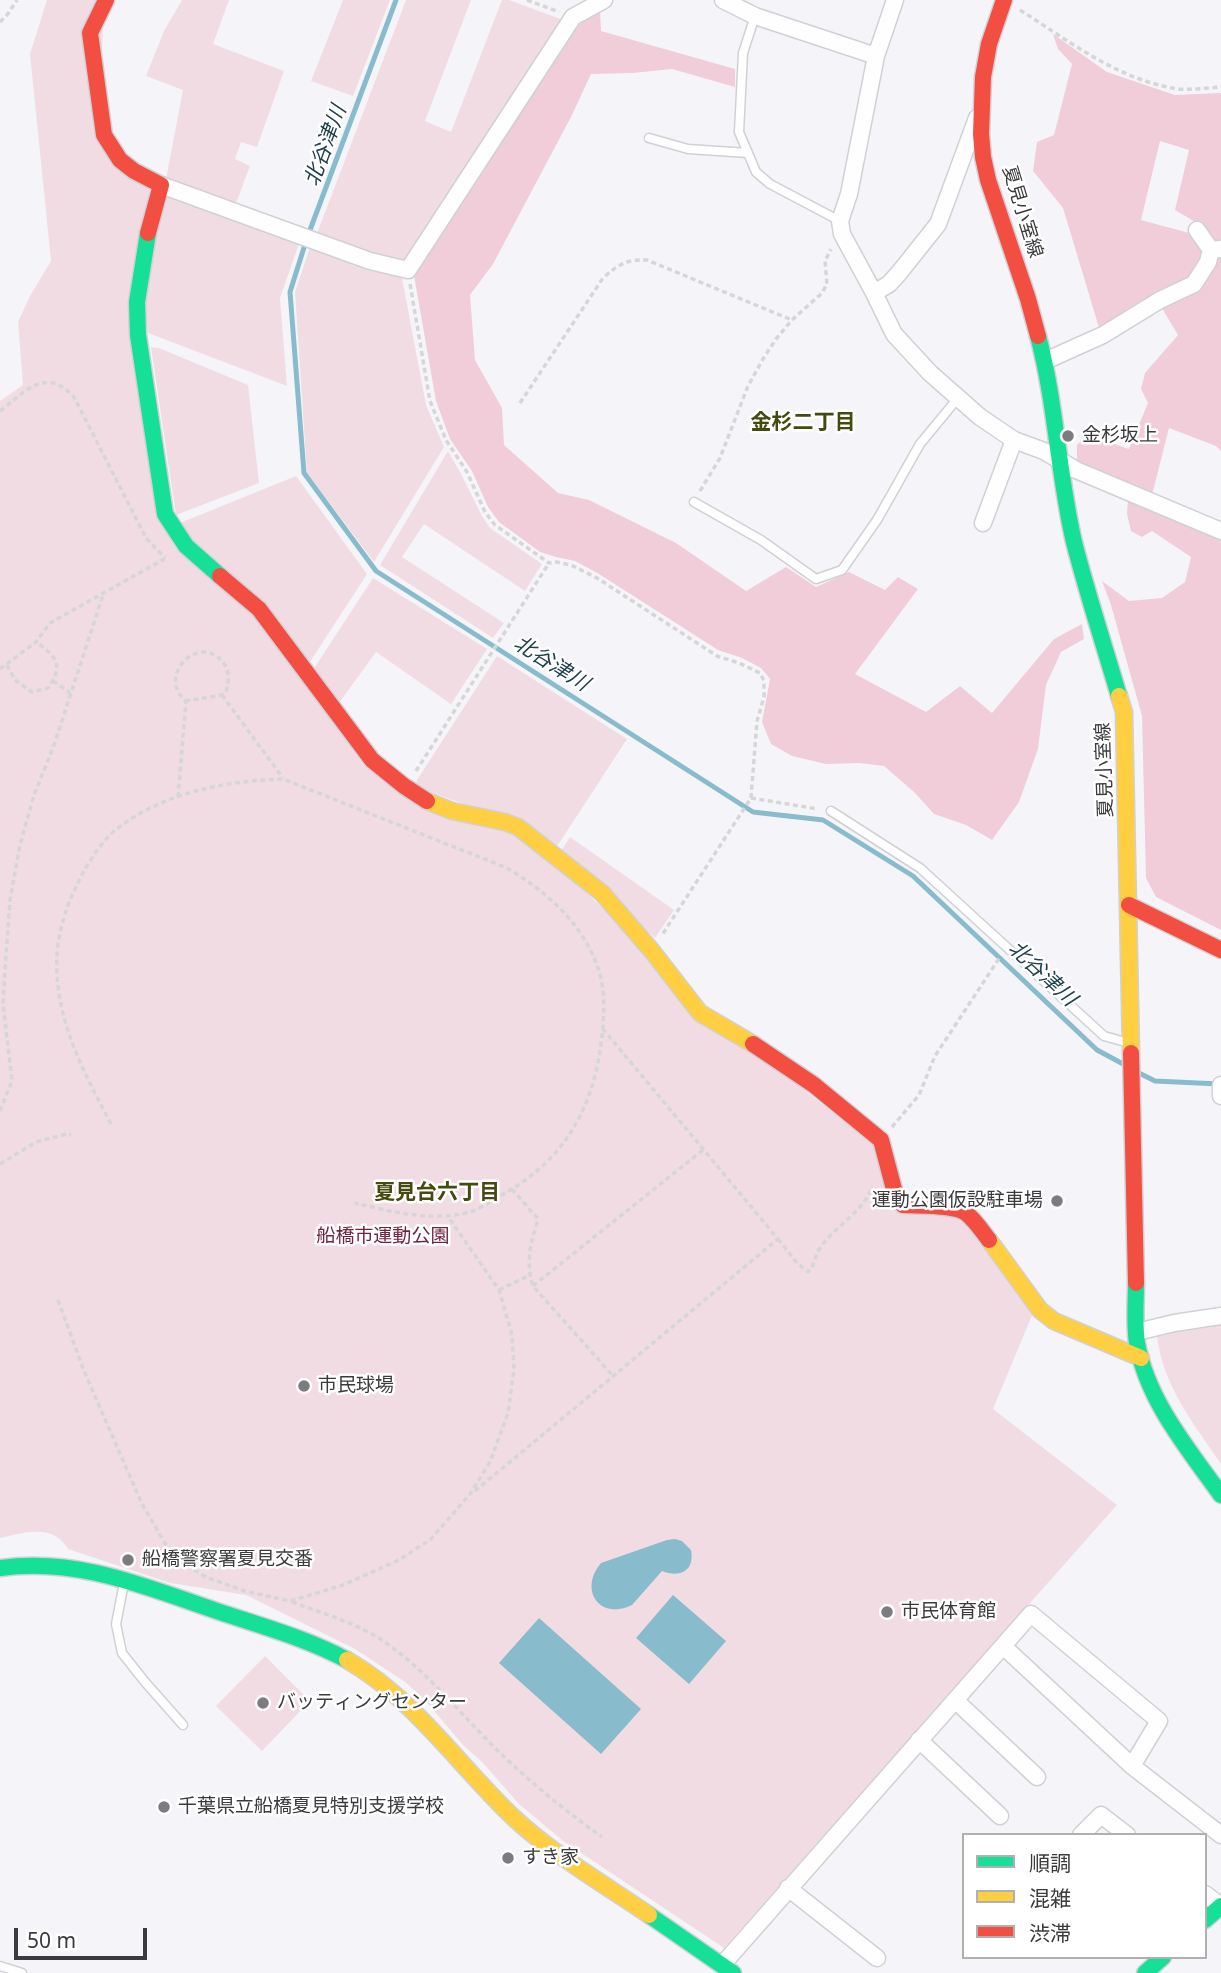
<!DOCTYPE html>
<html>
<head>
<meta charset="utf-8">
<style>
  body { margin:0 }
  #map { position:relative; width:1221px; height:1973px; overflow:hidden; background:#f5f5f9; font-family:"Noto Sans","Noto Sans JP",sans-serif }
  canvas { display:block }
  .legend { position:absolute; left:962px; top:1833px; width:245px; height:126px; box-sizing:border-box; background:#fff; border:2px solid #b1b0b1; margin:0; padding:9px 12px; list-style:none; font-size:21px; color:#3b3a3d }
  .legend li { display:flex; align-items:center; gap:14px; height:35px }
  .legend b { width:35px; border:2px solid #b1b0b1 }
  .scale { position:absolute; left:14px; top:1928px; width:133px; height:32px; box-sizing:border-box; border:4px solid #3b3a3d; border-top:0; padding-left:9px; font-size:21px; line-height:24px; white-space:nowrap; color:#3b3a3d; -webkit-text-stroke:5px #fff; paint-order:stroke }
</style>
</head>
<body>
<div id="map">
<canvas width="1221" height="1973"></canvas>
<ul class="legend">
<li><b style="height:9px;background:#16e098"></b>順調</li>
<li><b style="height:9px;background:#ffcf43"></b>混雑</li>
<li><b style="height:9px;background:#f24e42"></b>渋滞</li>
</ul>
<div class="scale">50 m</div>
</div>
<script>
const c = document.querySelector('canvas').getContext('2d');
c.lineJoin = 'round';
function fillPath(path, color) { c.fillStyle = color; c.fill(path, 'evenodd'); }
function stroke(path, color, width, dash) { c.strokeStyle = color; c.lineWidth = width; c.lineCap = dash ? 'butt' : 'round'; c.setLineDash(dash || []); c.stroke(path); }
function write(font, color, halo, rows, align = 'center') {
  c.font = font + ' "Noto Sans","Noto Sans JP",sans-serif'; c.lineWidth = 5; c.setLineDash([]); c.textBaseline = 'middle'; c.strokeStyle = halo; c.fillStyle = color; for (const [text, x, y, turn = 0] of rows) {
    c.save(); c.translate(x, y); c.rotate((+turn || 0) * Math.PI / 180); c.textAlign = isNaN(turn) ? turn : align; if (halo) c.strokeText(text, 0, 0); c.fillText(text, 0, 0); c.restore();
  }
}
fillPath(new Path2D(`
  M 47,0 L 108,0 L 104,11 L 98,119 L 150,190 L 140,235 L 161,523 L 255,613 L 364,766 L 509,829 L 539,848 L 754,1051 L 873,1144 L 888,1190 L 963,1216 L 1033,1313 L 993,1409 L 1117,1505 L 724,1948 L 563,1841 L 519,1804 L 483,1763 L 464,1746 L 423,1698 L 405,1682 L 355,1649 L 246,1595 L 170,1583 L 68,1549 C 52,1523 25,1533 0,1538 L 0,401 L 23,385 L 18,322 L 30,296 L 51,261 L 30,54 Z
  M 182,0 L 229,0 L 213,44 L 284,71 L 257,147 L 241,142 L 235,159 L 250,166 L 235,206 L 166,179 L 183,90 L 146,76 L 164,31 Z
  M 343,0 L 390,0 L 353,96 L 311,81 Z
  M 406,0 L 471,0 L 425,121 L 451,132 L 502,0 L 509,0 L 563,20 L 407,261 L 401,264 L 316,236 Z
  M 169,193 L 300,241 L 280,298 L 287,386 L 148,333 L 143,282 Z
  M 310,247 L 397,274 L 402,278 L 426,405 L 444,447 L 374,562 L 307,473 L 295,292 Z
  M 151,347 L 159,348 L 248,385 L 259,483 L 176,515 Z
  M 448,451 L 461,474 L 482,516 L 490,528 L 542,564 L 525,591 L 424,524 L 402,557 L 504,623 L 493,638 L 380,565 Z
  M 296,476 L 367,574 L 308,665 L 183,533 L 180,523 Z
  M 373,578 L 487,649 L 451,704 L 376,652 L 339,703 L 313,670 Z
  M 497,656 L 627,739 L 556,848 L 492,814 L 416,787 L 417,780 Z
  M 570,837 L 674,910 L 655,938 L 561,851 Z
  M 1221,1321 L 1221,1464 C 1194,1424 1162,1385 1157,1335 Z
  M 265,1656 L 310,1701 L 262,1751 L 216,1706 Z`), '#f2dce4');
fillPath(new Path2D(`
  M 600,10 L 601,31 L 735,69 L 735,87 L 672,69 L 633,73 L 591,74 L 572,115 L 493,264 L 470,295 L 475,360 L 502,408 L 504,445 L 558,493 L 589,500 L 676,543 L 746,591 L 786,567 L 816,587 L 849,572 L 885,590 L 898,577 L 918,589 L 855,674 L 926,712 L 960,686 L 992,713 L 1054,639 L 1082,624 L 1084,639 L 1061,652 L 1046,685 L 1038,749 L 1019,802 L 992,840 L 966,825 L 934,814 L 914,792 L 884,766 L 859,763 L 826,764 L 792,756 L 771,744 L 762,722 L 770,679 L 761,668 L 742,658 L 718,650 L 599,574 L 575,561 L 556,557 L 540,552 L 499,522 L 488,507 L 472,471 L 450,439 L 436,401 L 413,270 L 576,27 Z
  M 1053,34 L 1107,72 L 1175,95 L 1221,93 L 1221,244 L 1219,244 L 1197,223 L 1175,210 L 1189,150 L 1160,141 L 1141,220 L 1193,234 L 1202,247 L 1203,257 L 1190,279 L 1100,331 L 1063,208 L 1033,171 L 1037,142 L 1054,135 L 1072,64 L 1058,49 Z
  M 1221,252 L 1221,451 L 1216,446 L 1169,428 L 1152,495 L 1077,462 L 1077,445 C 1093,429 1110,444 1129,449 L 1148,403 L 1141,389 L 1145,373 L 1178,335 L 1160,305 Z
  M 1128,497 L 1221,537 L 1221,930 L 1156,897 L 1146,878 L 1142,716 L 1111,605 L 1102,581 L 1129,601 L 1162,598 L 1185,582 L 1191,557 L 1152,531 L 1142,537 L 1131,531 L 1127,514 Z`), '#f1cdd9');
fillPath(new Path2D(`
  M 675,1539 L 682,1541 L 691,1550 C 695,1571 680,1578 662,1571 L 632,1605 C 600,1621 578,1590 601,1563 L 667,1540 Z
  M 673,1595 L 726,1641 L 689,1684 L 636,1638 Z
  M 539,1618 L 641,1709 L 601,1754 L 499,1663 Z`), '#88bccd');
stroke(new Path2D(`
  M 396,0 L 307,238 L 290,292 L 304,473 L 376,571 L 753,812 L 823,820 L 913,876 L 1097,1050 L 1125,1065
  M 1137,1072 L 1155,1081 L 1219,1084`), '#88bccd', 5);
const lane = new Path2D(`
  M 755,16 L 743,53 L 739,132 L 756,172 L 770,184 L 840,221
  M 649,138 L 688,149 L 748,153
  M 694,502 L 761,540 L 816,579 L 842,570 L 877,520 L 920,444 L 958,398
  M 831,811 L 920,868 L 1104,1036 L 1129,1043
  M 124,1583 L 116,1624 L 122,1653 L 145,1682 L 183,1725
  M 0,1966 L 22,1973`);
const street = new Path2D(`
  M 723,0 L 755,16 L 876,56 L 849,194 L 840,221 L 842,234 L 874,293 L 894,334 L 930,373 L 980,417 L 1014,440 L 1044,451 L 1076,470 L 1221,531
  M 876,56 L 895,0
  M 161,185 L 370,261 L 408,270 L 573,17 L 604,0
  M 1197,230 L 1211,250
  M 874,293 L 889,284 L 899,273 L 938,224 L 977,118
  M 1045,361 L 1103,335 L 1160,300 L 1194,284 L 1208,262 L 1211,250 L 1221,249
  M 983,523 L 1014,440
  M 1221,1085 L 1221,1096
  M 1137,1332 L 1174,1323 L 1221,1316
  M 1003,1646 L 1132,1766 L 1221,1835
  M 955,1700 L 1037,1777
  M 919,1740 L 1000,1816
  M 1081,1835 L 1101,1815 L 1127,1835
  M 788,1888 L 877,1958
  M 1205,1894 L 1221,1906
  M 722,1965 L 1031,1614 L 1159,1721 L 1132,1766`);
const fast = new Path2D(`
  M 148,233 L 137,302 L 138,335 L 165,514 L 186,546 L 220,576
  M 1038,336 C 1056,403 1058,474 1074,542 C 1087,593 1104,645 1119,696
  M 1136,1283 C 1136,1302 1134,1324 1137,1343 C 1147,1400 1188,1449 1221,1495
  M 0,1568 C 77,1557 146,1587 217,1611 C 261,1626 306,1638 347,1660
  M 649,1915 L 733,1973
  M 1205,1920 L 1221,1906
  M 1145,1973 L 1163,1957`);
const slow = new Path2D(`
  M 1119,696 L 1124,712 L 1131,1053
  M 427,801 L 452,811 L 505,822 L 518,827 L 602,893 L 652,951 L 700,1013 L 753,1044
  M 989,1240 L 1040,1310 L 1054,1321 L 1141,1358
  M 347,1660 C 415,1699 458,1765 514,1818 C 555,1856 604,1884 649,1915`);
const jam = new Path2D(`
  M 106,0 L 90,33 L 104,135 L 120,160 L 134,171 L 161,185 L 148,233
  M 1004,0 L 989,44 L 983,77 L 981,134 L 983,157 L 988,180 L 1028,299 L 1038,336
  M 220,576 L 259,609 L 372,760 L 404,786 L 427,801
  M 1129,905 L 1221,950
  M 753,1044 L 814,1085 L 881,1140 L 895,1193 L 903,1205 C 919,1206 954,1204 966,1213 C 975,1220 982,1231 989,1240
  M 1131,1053 L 1136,1283`);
stroke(lane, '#d1d1d5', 11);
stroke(street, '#d1d1d5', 19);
stroke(fast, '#d1d1d5', 19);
stroke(slow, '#d1d1d5', 19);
stroke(jam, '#d1d1d5', 19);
stroke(new Path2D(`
  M 527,0 L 559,12
  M 1020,10 C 1069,41 1114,77 1172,88 C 1187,91 1206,88 1221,87
  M 0,22 L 7,15 L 17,0
  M 410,284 L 430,401 L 446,440 L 467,472 L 485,512 L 495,525 L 549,563 L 556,562 L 571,565 L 597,578 L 717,656 L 739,663 L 760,673 L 764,681 L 764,697 L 757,721 L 751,798 L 662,935
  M 520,403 L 603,278 C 618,265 626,259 647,260 L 792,320
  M 0,411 C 26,391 45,366 74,397 L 146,538 L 165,558
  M 700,491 L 720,458 L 748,386 L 763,359 L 776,339 L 792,320 L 822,293 L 827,284 L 825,261 L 831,249
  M 7,665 L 15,680 L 32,692 L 48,688 C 64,666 57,656 36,642
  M 0,669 L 36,642 L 50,623 L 166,558
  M 53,681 L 70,693
  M 222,695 L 283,778
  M 416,771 L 549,563
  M 178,797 L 186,701 C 156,678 197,633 222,661 C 230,670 229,681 226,692 L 222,695 L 186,701
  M 751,798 L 818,809
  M 0,1111 L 12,1081 L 3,1004 L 5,970 L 10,900 L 20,845 L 34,795 L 53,748 L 104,592
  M 111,1124 C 88,1080 64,1037 58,986 C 54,956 59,927 71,898 C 80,876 98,843 118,828 C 165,792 226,781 283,779 L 507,868 C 549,893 588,928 601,978 C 605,997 604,1017 602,1036 C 594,1109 564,1162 498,1197 C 489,1202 480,1209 470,1212 C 433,1222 391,1212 355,1203
  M 892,1127 L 919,1095 L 935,1056 L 1000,957
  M 0,1164 L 36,1142 L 67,1134 L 71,1135
  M 512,1189 L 538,1219 C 531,1242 525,1262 533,1286 L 613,1376
  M 778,1239 L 797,1263 L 808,1272 C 816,1264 814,1256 820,1248 C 836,1225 864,1212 872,1186
  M 533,1286 L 703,1150
  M 499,1290 L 530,1275
  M 58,1300 L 84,1371 L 142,1504 L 165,1543 L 187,1566 L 206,1577 L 245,1591 L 290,1601 L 343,1585 L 399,1560 L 431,1539 L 470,1494 L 490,1462 L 508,1413 L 514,1369 L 512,1335 L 499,1290 L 447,1215
  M 475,1491 L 778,1239 L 603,1029
  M 292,1602 C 325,1614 360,1624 389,1645 C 429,1674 461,1714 496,1749 C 529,1781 564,1810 602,1837`), '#d6d6d6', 3.5, [5, 3.5]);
stroke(lane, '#fefefe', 8);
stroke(street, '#fefefe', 16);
stroke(fast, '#16e098', 16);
stroke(slow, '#ffcf43', 16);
stroke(jam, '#f24e42', 16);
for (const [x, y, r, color] of [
  [1068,436,7,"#7c7b7f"],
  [1057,1201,7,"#7c7b7f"],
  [304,1386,7,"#7c7b7f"],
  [128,1560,7,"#7c7b7f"],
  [887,1612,7,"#7c7b7f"],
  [263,1703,7,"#7c7b7f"],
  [164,1807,7,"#7c7b7f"],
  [508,1858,7,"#7c7b7f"]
]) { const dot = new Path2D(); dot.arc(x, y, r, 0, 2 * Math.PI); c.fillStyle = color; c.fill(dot); stroke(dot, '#fff', 2.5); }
write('19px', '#3b3a3d', '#fff', [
  ["夏見小室線",1022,212,73],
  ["夏見小室線",1105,770,-92]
]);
write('19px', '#3b3a3d', '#fff', [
  ["金杉坂上",1082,436],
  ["運動公園仮設駐車場",1043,1201,"right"],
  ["市民球場",318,1386],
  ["船橋警察署夏見交番",142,1560],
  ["市民体育館",901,1612],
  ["バッティングセンター",277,1703],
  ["千葉県立船橋夏見特別支援学校",178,1807],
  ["すき家",522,1858]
], 'left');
write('19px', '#702442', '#fff', [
  ["船橋市運動公園",383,1237]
]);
write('italic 21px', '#1e414b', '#fff', [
  ["北谷津川",326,146,-70],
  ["北谷津川",551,664,32],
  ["北谷津川",1042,974,43]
]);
write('bold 21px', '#454a0e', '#fff', [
  ["金杉二丁目",803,423],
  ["夏見台六丁目",437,1193]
]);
</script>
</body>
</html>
